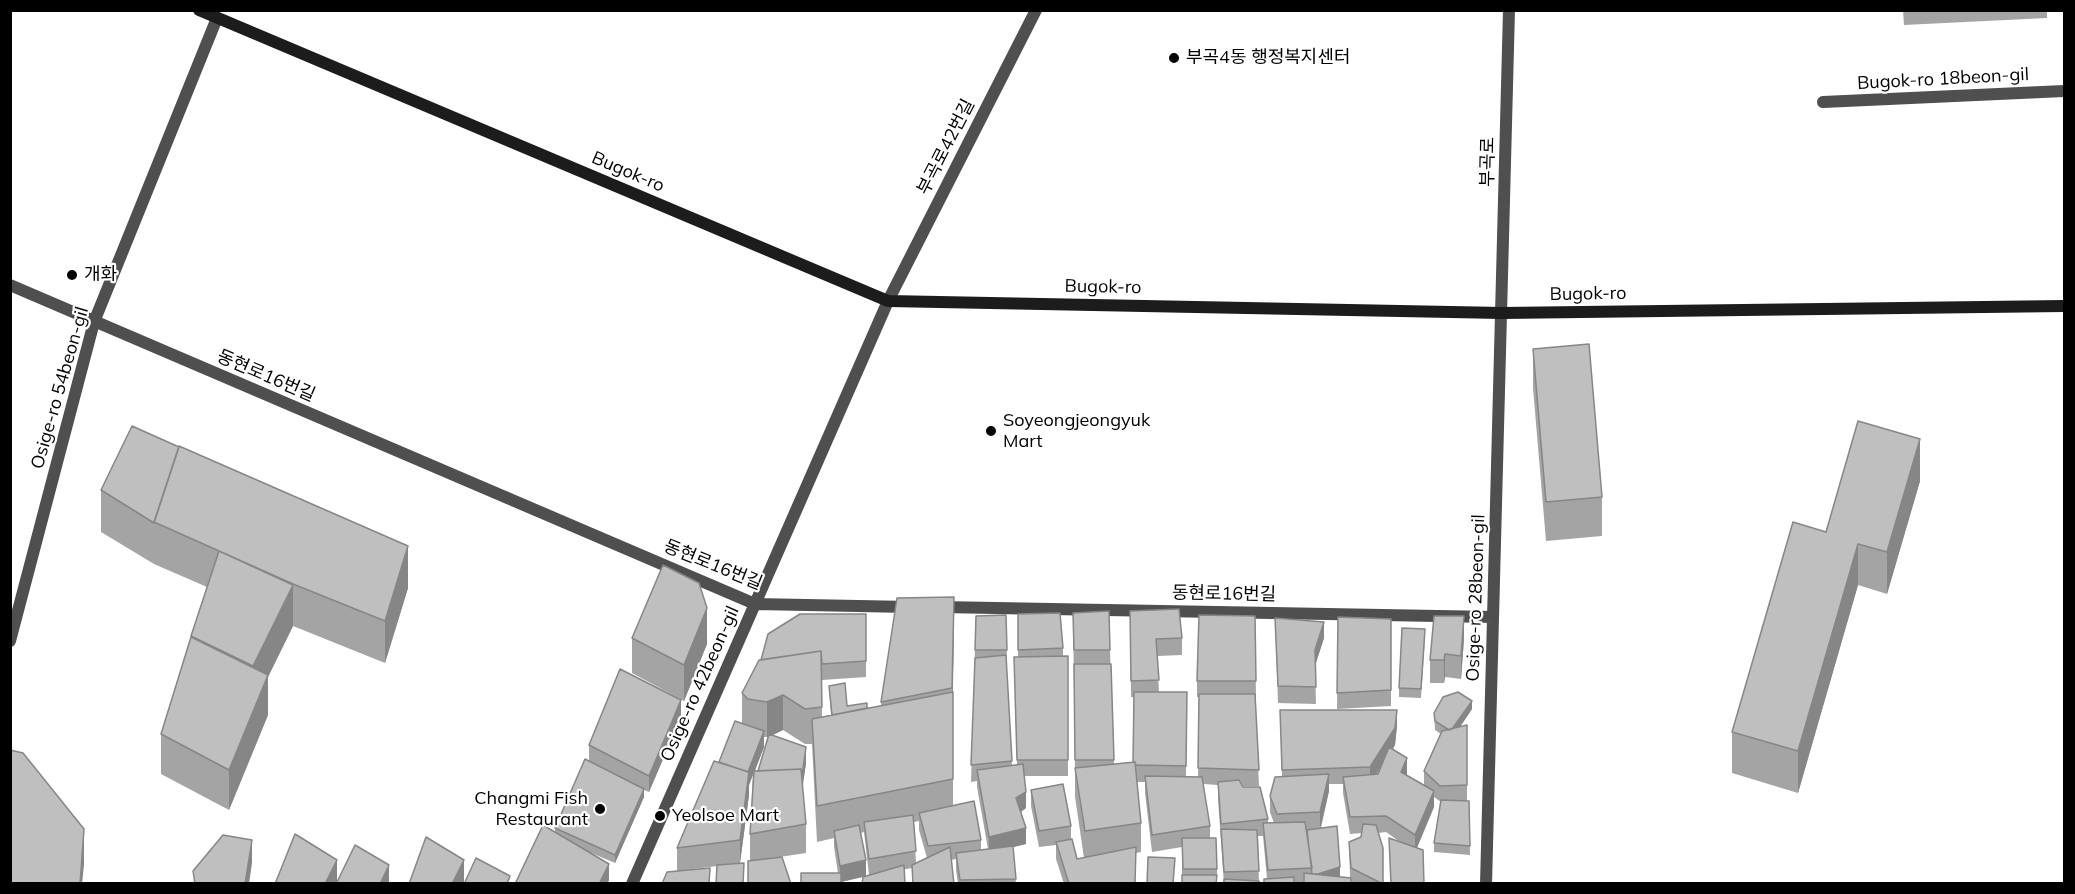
<!DOCTYPE html>
<html>
<head>
<meta charset="utf-8">
<style>
  body { margin:0 }
  #map { position:relative; width:2075px; height:894px; overflow:hidden; background:#fff; font-family:Mulish,sans-serif }
  canvas { display:block }
  .frame { position:absolute; inset:0; border:12px solid #000; pointer-events:none }
</style>
</head>
<body>
<div id="map">
<canvas width="2075" height="894"></canvas>
<div class="frame"></div>
</div>
<script>
const c = document.querySelector('canvas').getContext('2d');
c.lineJoin = 'round';
function stroke(path, color, width, dash) { c.strokeStyle = color; c.lineWidth = width; c.lineCap = dash ? 'butt' : 'round'; c.setLineDash(dash || []); c.stroke(path); }
function fillPath(path, color) { c.fillStyle = color; c.fill(path, 'evenodd'); }
function write(font, color, halo, rows, align = 'center') {
  c.font = font + ' Mulish,"Noto Sans KR",sans-serif'; c.lineWidth = 4.5; c.setLineDash([]); c.textBaseline = 'middle'; c.strokeStyle = halo; c.fillStyle = color; for (const [text, x, y, turn = 0] of rows) {
    c.save(); c.translate(x, y); c.rotate((+turn || 0) * Math.PI / 180); c.textAlign = isNaN(turn) ? turn : align; if (halo) c.strokeText(text, 0, 0); c.fillText(text, 0, 0); c.restore();
  }
}
stroke(new Path2D(`
  M 1823,102 L 2064,91`), '#4f4f4f', 12);
stroke(new Path2D(`
  M 10,285 L 755,604 L 910,607
  M 940,607 L 1493,617
  M 10,641 L 94,322 L 217,18
  M 632,884 L 888,301 L 1036,10
  M 1486,884 L 1509,10`), '#4f4f4f', 12);
stroke(new Path2D(`
  M 199,10 L 888,301 L 1502,313 L 2064,306`), '#1c1c1c', 12);
fillPath(new Path2D(`
  M 1903,10 L 2047,10 L 2047,18 L 1904,25 Z
  M 1533,349 L 1602,497 L 1602,536 L 1546,541 L 1533,388 Z
  M 1920,481 L 1887,594 L 1858,585 L 1798,793 L 1732,773 L 1732,732 L 1826,532 Z
  M 101,490 L 408,588 L 385,663 L 293,626 L 268,677 L 268,715 L 229,810 L 161,774 L 161,734 L 191,636 L 207,587 L 154,564 L 101,532 Z
  M 1130,611 L 1182,638 L 1182,655 L 1157,656 L 1159,692 L 1187,692 L 1186,777 L 1198,777 L 1199,697 L 1197,697 L 1197,681 L 1255,616 L 1256,698 L 1255,698 L 1259,786 L 1242,786 L 1268,819 L 1268,823 L 1274,823 L 1270,812 L 1270,796 L 1282,777 L 1280,710 L 1397,726 L 1395,745 L 1393,749 L 1407,775 L 1424,785 L 1424,771 L 1441,734 L 1435,730 L 1434,713 L 1472,709 L 1460,727 L 1467,725 L 1467,801 L 1469,801 L 1470,855 L 1434,852 L 1434,843 L 1441,802 L 1434,797 L 1434,807 L 1417,848 L 1400,842 L 1386,832 L 1378,833 L 1383,884 L 1264,884 L 1267,879 L 1263,836 L 1258,836 L 1259,884 L 1224,884 L 1218,799 L 1218,785 L 1203,784 L 1210,826 L 1210,838 L 1217,869 L 1217,884 L 1182,884 L 1182,847 L 1152,852 L 1145,793 L 1145,782 L 1137,782 L 1141,823 L 1141,852 L 1136,853 L 1135,884 L 1064,884 L 1056,859 L 1056,845 L 1039,847 L 1031,806 L 1031,790 L 1071,826 L 1071,839 L 1077,859 L 1084,858 L 1075,797 L 1075,768 L 1073,613 L 1110,650 L 1114,764 L 1133,762 L 1134,697 L 1131,697 ZM 1329,784 L 1343,784 L 1343,793 L 1350,834 L 1362,833 L 1361,837 L 1349,842 L 1350,878 L 1338,877 L 1340,876 L 1321,828 L 1329,791 Z
  M 866,614 L 866,677 L 822,680 L 822,717 L 831,715 L 829,686 L 847,706 L 867,708 L 881,706 L 881,702 L 954,625 L 953,692 L 953,806 L 981,840 L 981,850 L 988,849 L 977,787 L 977,781 L 971,782 L 976,616 L 1007,650 L 1006,666 L 1012,766 L 1017,765 L 1014,657 L 1018,657 L 1018,614 L 1063,648 L 1063,656 L 1068,656 L 1068,776 L 1024,776 L 1026,808 L 1021,812 L 1026,844 L 1013,847 L 1016,884 L 958,884 L 956,870 L 956,859 L 951,860 L 954,884 L 912,884 L 912,868 L 863,877 L 841,882 L 841,884 L 801,884 L 801,873 L 838,873 L 834,847 L 834,838 L 817,842 L 812,744 L 805,744 L 783,730 L 772,735 L 806,763 L 802,787 L 806,824 L 806,853 L 773,858 L 750,861 L 750,834 L 753,774 L 749,785 L 749,795 L 740,863 L 729,864 L 744,872 L 717,866 L 677,871 L 677,848 L 742,723 L 742,693 L 761,660 ZM 764,737 L 768,737 L 758,771 L 755,771 L 764,747 ZM 919,821 L 919,830 L 927,858 L 916,864 L 914,822 ZM 864,832 L 869,875 L 866,876 L 861,833 Z
  M 1338,617 L 1391,619 L 1391,706 L 1337,709 Z
  M 1275,618 L 1324,638 L 1315,665 L 1316,704 L 1278,703 Z
  M 632,638 L 707,644 L 684,701 L 632,673 Z
  M 1425,638 L 1421,698 L 1399,697 L 1399,688 Z
  M 1464,639 L 1461,679 L 1445,677 L 1444,683 L 1430,683 L 1430,660 Z
  M 681,717 L 649,792 L 644,790 L 644,797 L 615,863 L 589,852 L 609,880 L 607,884 L 515,884 L 555,832 L 555,828 L 589,761 L 589,745 Z`), '#a4a4a4');
fillPath(new Path2D(`
  M 1920,439 L 1920,481 L 1887,594 L 1887,552 Z
  M 1858,544 L 1858,585 L 1798,793 L 1798,751 Z
  M 408,546 L 408,588 L 385,663 L 385,621 Z
  M 293,585 L 293,626 L 268,677 L 268,715 L 229,810 L 229,770 L 253,708 L 253,666 Z
  M 954,597 L 954,625 L 952,717 L 952,688 Z
  M 707,608 L 707,644 L 684,701 L 684,665 Z
  M 1464,616 L 1464,639 L 1461,679 L 1461,656 Z
  M 1324,622 L 1324,638 L 1315,666 L 1315,650 Z
  M 1445,654 L 1445,677 L 1444,683 L 1444,660 Z
  M 783,695 L 783,730 L 767,738 L 767,702 Z
  M 681,700 L 681,717 L 649,792 L 649,776 Z
  M 1472,701 L 1472,709 L 1451,740 L 1451,731 Z
  M 1397,710 L 1397,726 L 1395,745 L 1370,783 L 1370,767 Z
  M 764,731 L 764,747 L 749,785 L 749,795 L 740,863 L 740,840 L 747,773 Z
  M 806,747 L 806,763 L 802,792 L 802,776 Z
  M 1407,758 L 1407,774 L 1401,788 L 1401,772 Z
  M 1329,774 L 1329,791 L 1320,829 L 1320,812 Z
  M 644,789 L 644,797 L 615,863 L 615,855 Z
  M 1434,791 L 1434,807 L 1415,852 L 1415,835 Z
  M 1026,792 L 1026,808 L 1016,815 L 1016,798 Z
  M 1026,828 L 1026,844 L 989,853 L 989,837 Z
  M 84,829 L 84,865 L 82,884 L 80,884 Z
  M 252,840 L 252,863 L 249,884 L 245,884 Z
  M 337,860 L 337,884 L 325,884 Z
  M 464,860 L 464,884 L 452,884 Z
  M 866,860 L 866,876 L 841,882 L 841,884 L 840,882 L 840,866 Z
  M 609,864 L 609,880 L 607,884 L 599,884 Z
  M 389,865 L 389,884 L 380,884 Z
  M 1340,867 L 1340,876 L 1316,884 L 1312,876 Z`), '#868686');
const building = new Path2D(`
  M 1589,344 L 1602,497 L 1546,502 L 1533,349 Z
  M 1858,421 L 1920,439 L 1887,552 L 1858,544 L 1798,751 L 1732,732 L 1793,522 L 1826,532 Z
  M 132,426 L 179,447 L 154,523 L 101,490 Z
  M 179,446 L 408,546 L 385,621 L 293,584 L 154,522 Z
  M 219,551 L 293,585 L 253,666 L 191,636 Z
  M 663,565 L 699,583 L 707,608 L 684,665 L 632,638 Z
  M 954,597 L 952,688 L 881,702 L 897,598 Z
  M 1179,609 L 1182,638 L 1156,639 L 1159,680 L 1131,681 L 1130,611 Z
  M 1109,611 L 1110,650 L 1074,650 L 1073,613 Z
  M 1060,613 L 1063,648 L 1018,650 L 1018,614 Z
  M 800,614 L 866,614 L 866,661 L 822,664 L 821,651 L 761,660 L 768,634 Z
  M 1006,615 L 1007,650 L 975,650 L 976,616 Z
  M 1199,615 L 1255,616 L 1256,681 L 1197,681 Z
  M 1434,616 L 1464,616 L 1461,656 L 1445,654 L 1444,660 L 1430,660 Z
  M 1338,617 L 1391,619 L 1391,690 L 1337,693 Z
  M 1275,618 L 1324,622 L 1315,650 L 1316,687 L 1278,686 Z
  M 1402,628 L 1425,629 L 1421,689 L 1399,688 Z
  M 191,637 L 268,675 L 229,770 L 161,734 Z
  M 821,651 L 822,707 L 805,709 L 783,695 L 767,702 L 748,699 L 742,693 L 759,660 Z
  M 1006,655 L 1012,761 L 971,765 L 975,658 Z
  M 1068,656 L 1068,760 L 1017,760 L 1014,657 Z
  M 1074,664 L 1111,664 L 1114,760 L 1075,760 Z
  M 620,669 L 681,700 L 649,776 L 589,745 Z
  M 845,683 L 847,706 L 867,703 L 867,708 L 832,715 L 829,686 Z
  M 953,692 L 953,779 L 817,806 L 812,719 Z
  M 1134,692 L 1187,692 L 1186,766 L 1136,765 L 1135,762 L 1133,762 Z
  M 1458,692 L 1472,701 L 1452,729 L 1449,730 L 1435,721 L 1434,713 L 1443,697 Z
  M 1199,694 L 1255,694 L 1259,770 L 1198,768 Z
  M 1280,710 L 1397,710 L 1395,728 L 1370,767 L 1282,770 Z
  M 735,721 L 764,731 L 748,772 L 719,762 Z
  M 1467,725 L 1467,785 L 1440,786 L 1424,771 L 1442,731 Z
  M 769,734 L 806,747 L 802,776 L 801,769 L 758,771 Z
  M 1389,747 L 1407,758 L 1401,772 L 1434,791 L 1415,835 L 1386,816 L 1350,817 L 1343,777 L 1378,774 Z
  M 10,750 L 23,753 L 84,829 L 80,884 L 10,884 Z
  M 585,759 L 644,789 L 615,855 L 555,828 Z
  M 714,761 L 749,772 L 740,840 L 677,848 Z
  M 1135,762 L 1141,823 L 1085,831 L 1075,768 Z
  M 1023,764 L 1026,792 L 1016,798 L 1026,828 L 989,837 L 977,770 Z
  M 801,769 L 806,824 L 750,834 L 754,771 Z
  M 1329,774 L 1320,812 L 1277,814 L 1270,796 L 1275,777 Z
  M 1145,776 L 1202,777 L 1210,826 L 1152,835 Z
  M 1239,780 L 1243,787 L 1260,787 L 1268,819 L 1221,824 L 1218,782 Z
  M 1063,784 L 1071,826 L 1039,831 L 1031,790 Z
  M 1441,800 L 1469,801 L 1470,846 L 1434,843 Z
  M 974,801 L 981,840 L 928,846 L 919,813 Z
  M 913,815 L 916,851 L 869,859 L 864,822 Z
  M 1305,822 L 1312,868 L 1268,870 L 1263,823 Z
  M 1363,824 L 1376,825 L 1383,848 L 1383,884 L 1351,868 L 1349,842 L 1361,837 Z
  M 543,825 L 609,864 L 599,884 L 515,884 Z
  M 859,825 L 866,860 L 840,866 L 834,831 Z
  M 1337,826 L 1340,867 L 1318,874 L 1312,874 L 1307,830 Z
  M 1221,829 L 1257,830 L 1259,871 L 1224,872 Z
  M 295,834 L 337,860 L 325,884 L 275,884 Z
  M 223,835 L 252,840 L 245,884 L 195,884 L 193,871 Z
  M 426,837 L 464,860 L 452,884 L 409,884 Z
  M 1182,838 L 1216,838 L 1217,869 L 1183,869 Z
  M 1389,838 L 1423,850 L 1424,884 L 1391,884 Z
  M 1072,839 L 1077,859 L 1136,847 L 1135,884 L 1069,884 L 1056,842 Z
  M 355,845 L 389,865 L 380,884 L 336,884 Z
  M 1013,846 L 1016,879 L 960,880 L 956,853 Z
  M 950,847 L 954,884 L 913,884 L 912,865 Z
  M 782,857 L 791,884 L 748,884 L 748,861 Z
  M 1148,857 L 1175,858 L 1173,884 L 1147,884 Z
  M 476,858 L 510,876 L 507,884 L 464,884 Z
  M 744,863 L 743,884 L 716,884 L 717,865 Z
  M 904,865 L 905,884 L 862,884 L 863,877 Z
  M 710,868 L 709,884 L 662,884 L 667,872 Z
  M 801,873 L 841,873 L 841,884 L 801,884 Z
  M 1304,873 L 1351,878 L 1351,884 L 1304,884 Z
  M 1182,875 L 1217,875 L 1216,884 L 1182,884 Z
  M 1294,877 L 1294,884 L 1264,884 L 1264,879 Z
  M 1224,879 L 1259,881 L 1259,884 L 1224,884 Z`);
fillPath(building, '#bfbfbf');
stroke(building, '#868686', 1.5);
for (const [x, y, r, color] of [
  [1174,58,6,"#000"],
  [72,275,6,"#000"],
  [991,431,6,"#000"],
  [600,809,6,"#000"],
  [660,816,6,"#000"]
]) { const dot = new Path2D(); dot.arc(x, y, r, 0, 2 * Math.PI); c.fillStyle = color; c.fill(dot); stroke(dot, '#fff', 2); }
write('18px', '#000', '#fff', [
  ["부곡4동 행정복지센터",1186,58],
  ["개화",84,275],
  ["Soyeongjeongyuk",1003,421],
  ["Mart",1003,442],
  ["Changmi Fish",588,799,"right"],
  ["Restaurant",588,820,"right"],
  ["Yeolsoe Mart",672,816]
], 'left');
write('18px', '#000', '#fff', [
  ["Bugok-ro 18beon-gil",1943,79,-3],
  ["부곡로42번길",946,147,-63],
  ["부곡로",1488,162,-89],
  ["Bugok-ro",628,172,23],
  ["Bugok-ro",1103,287,1],
  ["Bugok-ro",1588,294,-1],
  ["동현로16번길",266,376,23],
  ["Osige-ro 54beon-gil",60,388,-74],
  ["동현로16번길",713,565,22],
  ["동현로16번길",1224,594,1],
  ["Osige-ro 28beon-gil",1476,598,-88],
  ["Osige-ro 42beon-gil",700,684,-66]
]);
</script>
</body>
</html>
